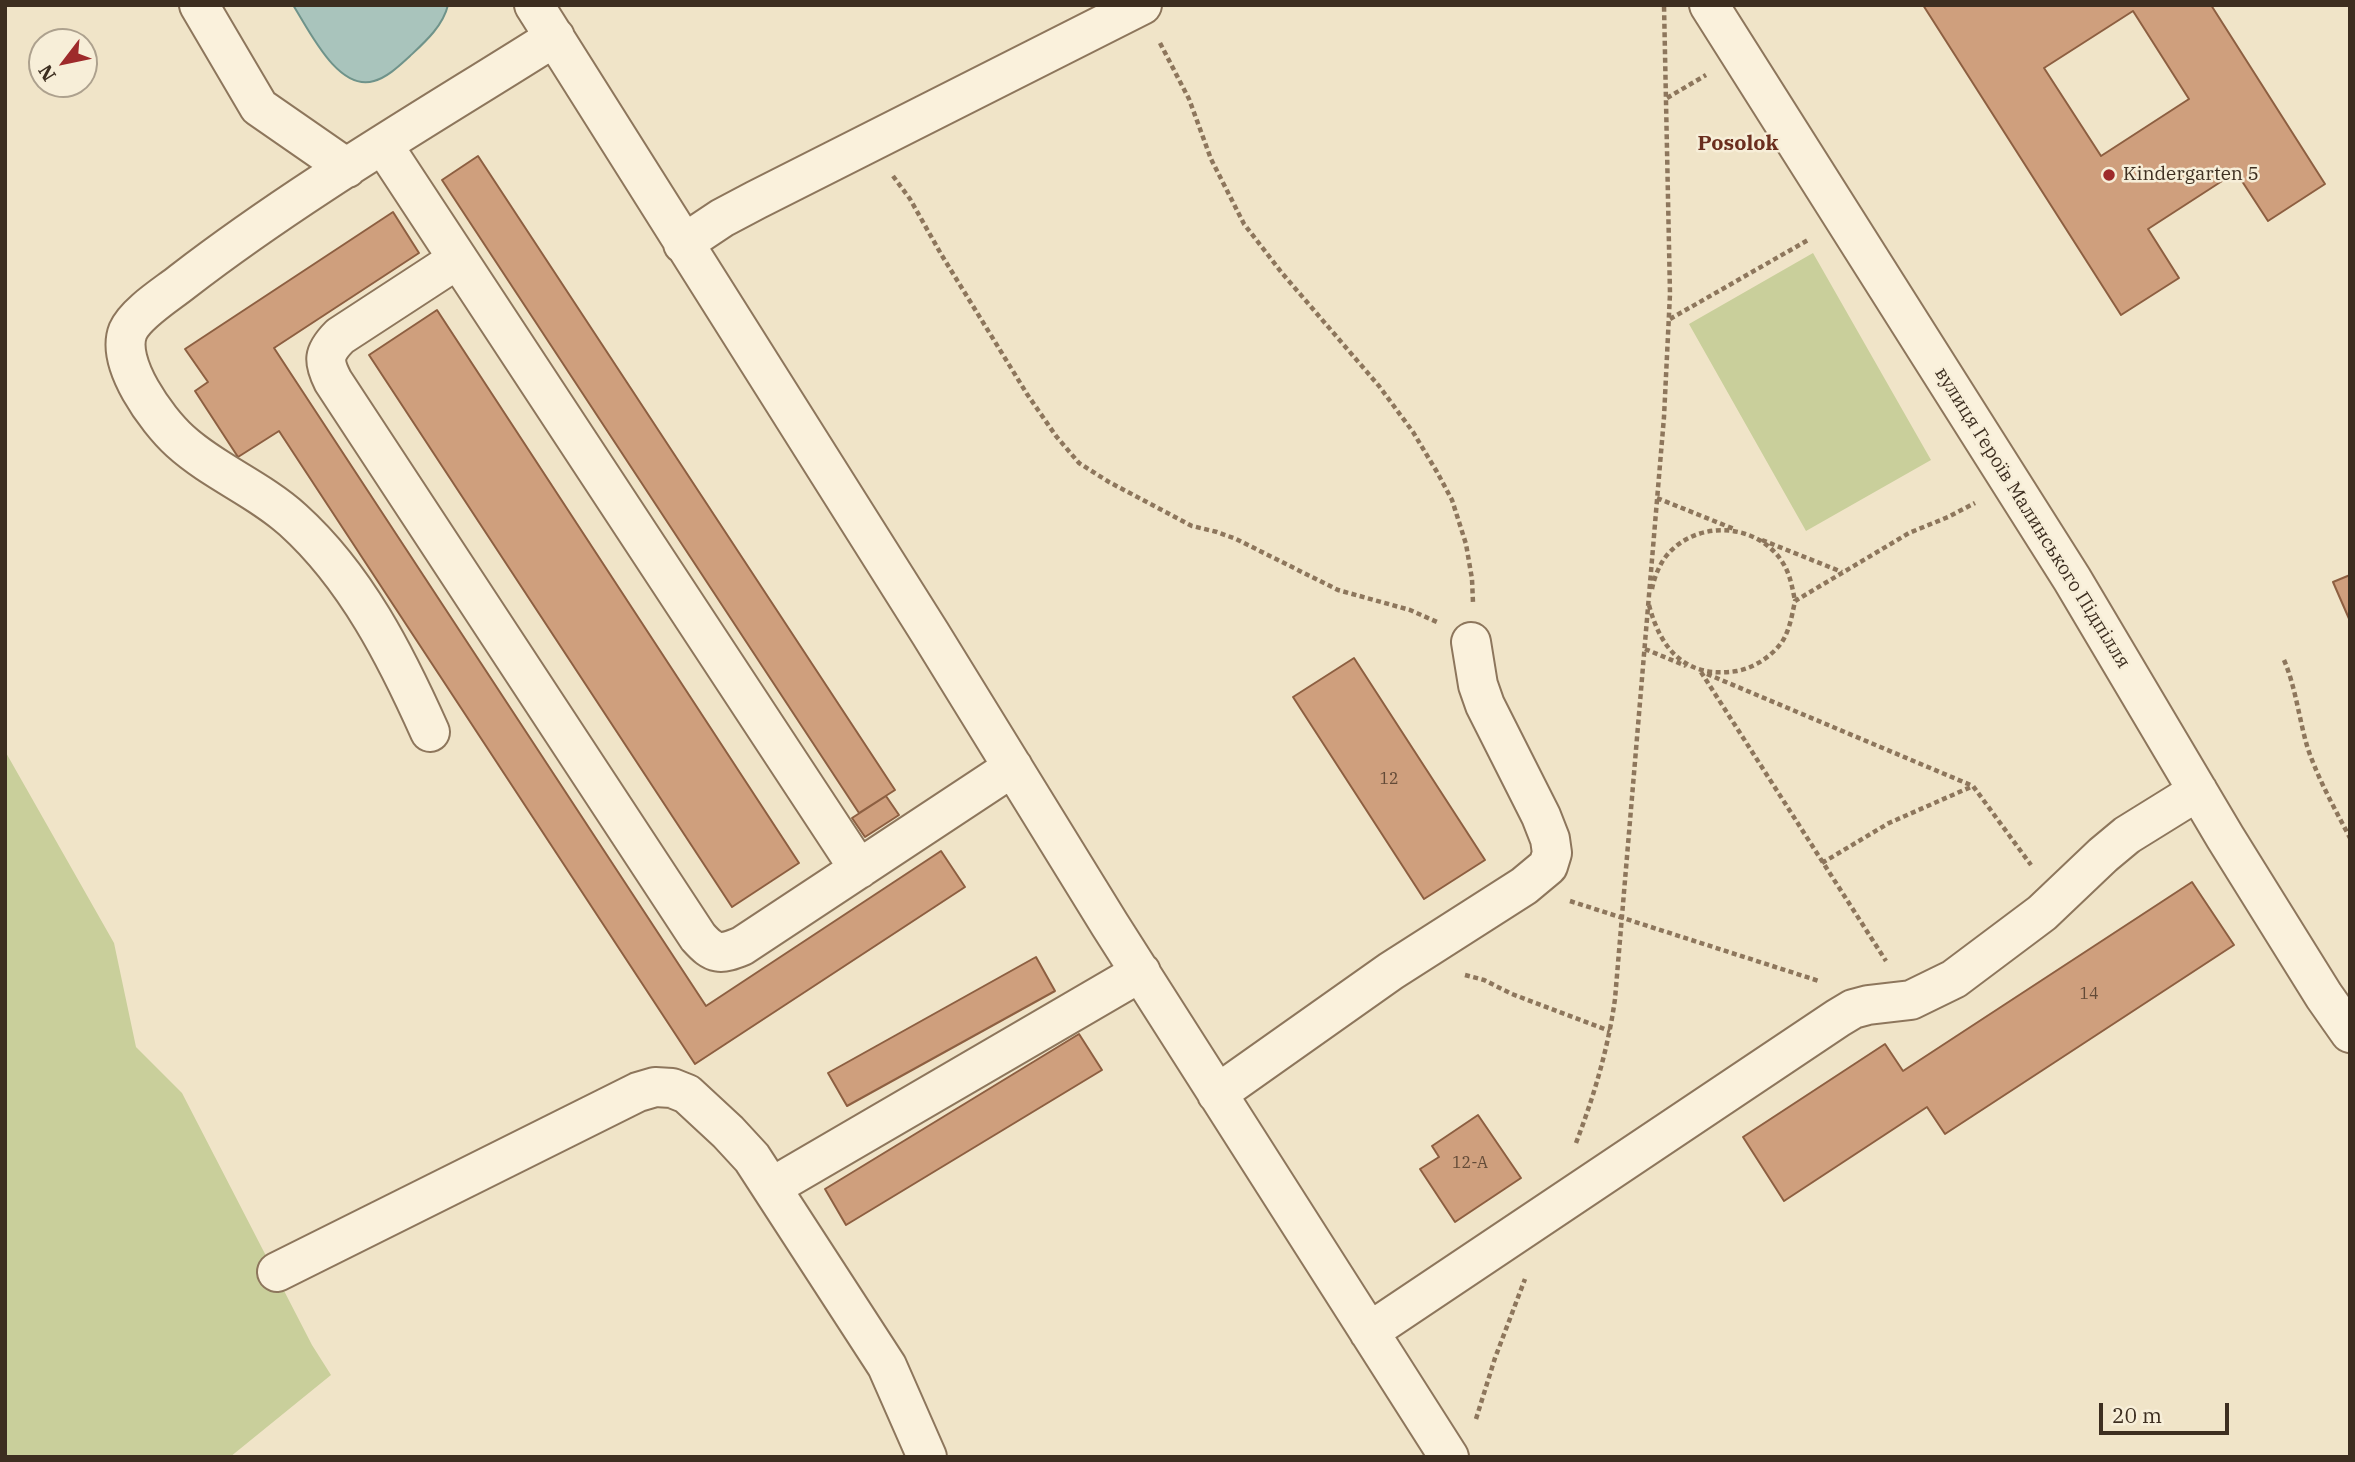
<!DOCTYPE html>
<html>
<head>
<meta charset="utf-8">
<style>
  body { margin:0 }
  #map { position:relative; width:2355px; height:1462px; overflow:hidden; background:#f0e4c8; font-family:"IBM Plex Serif",serif }
  canvas { display:block }
  .frame { position:absolute; inset:0; border:7px solid #3d2e20; pointer-events:none }
  .north { position:absolute; left:28px; top:28px; width:70px; height:70px; box-sizing:border-box; background:#f7eed8; border:2px solid #ada18e; border-radius:50%; rotate:238deg; font-size:19px; font-weight:700; line-height:28px; text-align:center; color:#3d2e20 }
  .north::after { content:''; display:block; margin:auto; width:24px; height:32px; background:#9e2a2b; clip-path:polygon(50% 0,100% 100%,50% 72%,0 100%) }
  .scale { position:absolute; left:2099px; top:1403px; width:130px; height:32px; box-sizing:border-box; border:4px solid #3d2e20; border-top:0; padding-left:9px; font-size:21px; line-height:24px; white-space:nowrap; color:#3d2e20; -webkit-text-stroke:5px #f7eed8; paint-order:stroke }
</style>
</head>
<body>
<div id="map">
<canvas width="2355" height="1462"></canvas>
<div class="frame"></div>
<div class="north">N</div>
<div class="scale">20 m</div>
</div>
<script>
const c = document.querySelector('canvas').getContext('2d');
c.lineJoin = 'round';
function fillPath(path, color) { c.fillStyle = color; c.fill(path, 'evenodd'); }
function stroke(path, color, width, dash) { c.strokeStyle = color; c.lineWidth = width; c.lineCap = dash ? 'butt' : 'round'; c.setLineDash(dash || []); c.stroke(path); }
function write(font, color, halo, rows, align = 'center') {
  c.font = font + ' "IBM Plex Serif",serif'; c.lineWidth = 5; c.setLineDash([]); c.textBaseline = 'middle'; c.strokeStyle = halo; c.fillStyle = color; for (const [text, x, y, turn = 0] of rows) {
    c.save(); c.translate(x, y); c.rotate((+turn || 0) * Math.PI / 180); c.textAlign = isNaN(turn) ? turn : align; if (halo) c.strokeText(text, 0, 0); c.fillText(text, 0, 0); c.restore();
  }
}
fillPath(new Path2D(`
  M 1813,253 L 1931,460 L 1806,531 L 1689,324 Z
  M 5,751 L 114,943 L 136,1047 L 182,1093 L 312,1345 L 331,1375 L 230,1457 L 5,1457 Z`), '#c9cf9b');
const water = new Path2D(`
  M 293,5 L 448,5 C 443,26 425,42 410,56 C 400,65 388,77 374,81 C 338,92 309,30 293,5 Z`);
fillPath(water, '#a9c4bc');
stroke(water, '#6f938a', 2);
const building = new Path2D(`
  M 1923,5 L 2211,5 L 2325,184 L 2268,221 L 2236,172 L 2148,229 L 2179,278 L 2121,315 ZM 2133,11 L 2189,99 L 2101,156 L 2044,68 Z
  M 478,156 L 895,790 L 859,813 L 442,180 Z
  M 393,212 L 419,253 L 274,348 L 706,1006 L 941,851 L 965,887 L 695,1064 L 279,431 L 238,457 L 195,391 L 208,382 L 185,349 Z
  M 437,310 L 799,863 L 732,907 L 369,355 Z
  M 2350,575 L 2350,621 L 2333,582 Z
  M 1354,658 L 1485,860 L 1424,899 L 1293,697 Z
  M 886,796 L 899,815 L 865,837 L 852,818 Z
  M 2192,882 L 2234,945 L 1945,1134 L 1927,1107 L 1784,1201 L 1743,1137 L 1885,1044 L 1903,1071 Z
  M 1036,957 L 1055,991 L 847,1106 L 828,1073 Z
  M 1079,1034 L 1102,1070 L 846,1225 L 825,1189 Z
  M 1478,1115 L 1521,1178 L 1455,1222 L 1420,1169 L 1439,1157 L 1432,1146 Z`);
fillPath(building, '#cf9f7d');
stroke(building, '#8d5f41', 2);
const minor = new Path2D(`
  M 199,5 L 259,107 L 347,168
  M 534,5 L 930,633 L 1110,925 L 1449,1457
  M 1709,5 L 2072,579 L 2225,837 L 2324,996 L 2350,1033
  M 383,145 L 859,869
  M 683,244 L 722,218 L 756,200 L 1142,5
  M 458,259 L 340,336 C 323,353 323,361 333,381 L 698,937 C 714,955 720,955 742,946 L 1013,767
  M 430,732 C 396,656 356,577 293,520 C 259,489 214,472 180,441 C 157,420 115,363 128,331 C 136,313 167,294 182,282 C 300,191 430,116 555,37
  M 1217,1094 L 1391,971 L 1524,886 L 1548,866 L 1552,853 L 1550,839 L 1541,816 L 1485,705 L 1478,685 L 1471,642
  M 772,1187 L 1141,972
  M 277,1272 L 638,1092 L 655,1087 L 672,1088 L 687,1094 L 728,1132 L 752,1158 L 887,1366 L 927,1457
  M 1369,1332 L 1838,1018 L 1853,1009 L 1868,1005 L 1911,1000 L 1954,979 L 2042,913 L 2103,855 L 2127,835 L 2198,791`);
stroke(minor, '#8d765c', 42);
stroke(new Path2D(`
  M 1160,43 L 1189,99 L 1211,159 L 1244,224 L 1282,273 L 1379,386 L 1413,432 L 1437,472 L 1452,500 L 1466,544 L 1472,579 L 1473,603
  M 1667,98 L 1706,75
  M 893,176 L 910,199 L 941,254 L 1027,394 L 1056,436 L 1079,463 L 1109,482 L 1192,526 L 1217,532 L 1236,539 L 1338,590 L 1410,610 L 1437,622
  M 1670,319 L 1808,240
  M 1657,498 L 1734,529
  M 1762,540 L 1842,572
  M 1652,589 C 1654,579 1658,568 1664,559 C 1692,520 1754,521 1781,560 C 1790,573 1792,586 1795,601
  M 1649,605 C 1661,651 1687,679 1737,671 C 1754,668 1772,656 1782,642 C 1790,629 1792,615 1795,601 L 1909,533 L 1948,517 L 1975,503
  M 1645,649 L 1686,666
  M 2284,660 C 2296,688 2299,720 2308,749 C 2319,781 2335,809 2350,838
  M 1701,672 L 1886,961
  M 1707,674 L 1973,786 L 2031,865
  M 1822,863 L 1889,823 L 1973,786
  M 1570,901 L 1819,981
  M 1465,975 L 1484,980 L 1512,994 L 1610,1031
  M 1576,1143 C 1594,1096 1608,1049 1615,999 L 1664,417 L 1670,294 L 1664,5
  M 1476,1419 L 1495,1358 L 1525,1279`), '#8d765c', 4.5, [5, 3.5]);
stroke(minor, '#faf1dc', 38);
for (const [x, y, r, color] of [
  [2109,175,7,"#9e2a2b"]
]) { const dot = new Path2D(); dot.arc(x, y, r, 0, 2 * Math.PI); c.fillStyle = color; c.fill(dot); stroke(dot, '#f7eed8', 2.5); }
write('16px', '#624a37', null, [
  ["12",1389,779],
  ["14",2089,994],
  ["12-А",1470,1163]
]);
write('19px', '#3d2e20', '#f7eed8', [
  ["Kindergarten 5",2123,175]
], 'left');
write('19px', '#3d2e20', '#f7eed8', [
  ["вулиця Героїв Малинського Підпілля",2032,518,58]
]);
write('bold 21px', '#6b2e1e', '#f7eed8', [
  ["Posolok",1738,144]
]);
</script>
</body>
</html>
